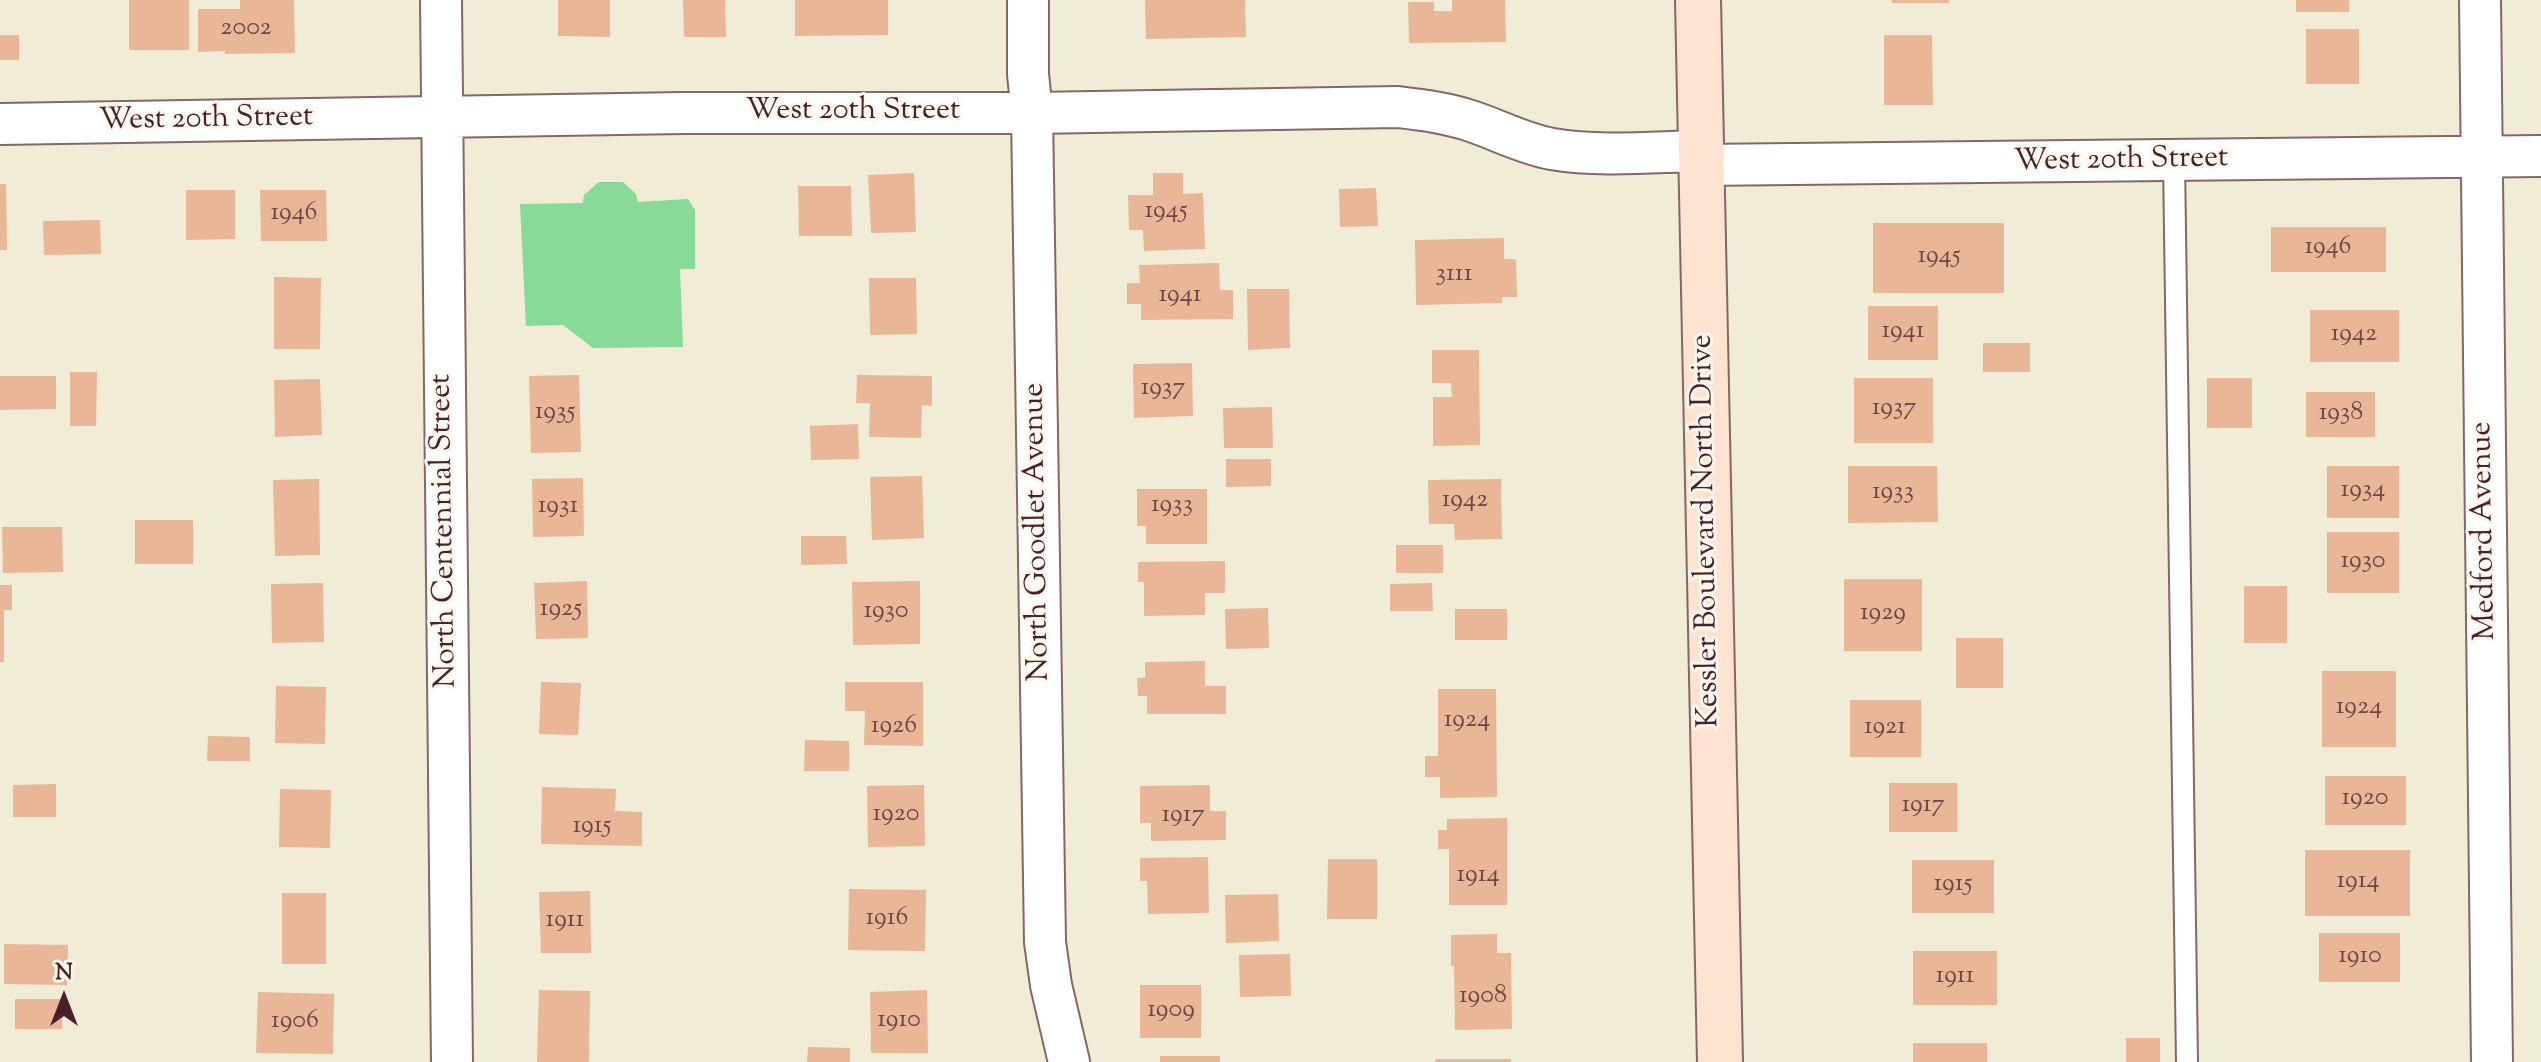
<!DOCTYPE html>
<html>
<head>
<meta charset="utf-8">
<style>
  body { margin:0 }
  #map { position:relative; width:2541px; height:1062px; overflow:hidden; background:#f1ecd5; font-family:"Sorts Mill Goudy",serif }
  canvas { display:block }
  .north { position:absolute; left:24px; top:958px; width:80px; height:80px; -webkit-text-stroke:6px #fbf7ec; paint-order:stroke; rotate:0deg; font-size:22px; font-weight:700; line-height:32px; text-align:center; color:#4a1f2b }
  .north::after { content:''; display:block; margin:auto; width:28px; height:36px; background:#4a1f2b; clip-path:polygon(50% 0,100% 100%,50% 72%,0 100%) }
</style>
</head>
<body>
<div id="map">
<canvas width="2541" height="1062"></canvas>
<div class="north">N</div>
</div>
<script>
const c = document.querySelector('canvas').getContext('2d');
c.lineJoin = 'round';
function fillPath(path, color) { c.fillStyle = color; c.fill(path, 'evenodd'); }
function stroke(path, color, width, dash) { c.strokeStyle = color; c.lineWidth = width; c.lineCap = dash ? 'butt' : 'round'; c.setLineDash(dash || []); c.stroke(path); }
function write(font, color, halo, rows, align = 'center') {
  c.font = font + ' "Sorts Mill Goudy",serif'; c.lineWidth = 6; c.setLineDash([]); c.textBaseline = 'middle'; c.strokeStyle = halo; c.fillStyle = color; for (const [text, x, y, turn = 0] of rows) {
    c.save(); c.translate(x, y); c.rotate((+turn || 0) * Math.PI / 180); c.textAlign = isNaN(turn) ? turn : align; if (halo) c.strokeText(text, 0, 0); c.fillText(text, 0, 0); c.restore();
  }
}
fillPath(new Path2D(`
  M 599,182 L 623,182 L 636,194 L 638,202 L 688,199 L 695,210 L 695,269 L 680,269 L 683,347 L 593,348 L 563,325 L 526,326 L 520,204 L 583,203 L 584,195 Z`), '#89d999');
fillPath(new Path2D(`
  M 129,0 L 189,0 L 189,50 L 129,50 Z
  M 240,0 L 294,0 L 295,53 L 225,54 L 225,51 L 198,52 L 198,9 L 240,9 Z
  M 558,0 L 610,0 L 610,37 L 558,36 Z
  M 683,0 L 725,0 L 726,37 L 684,37 Z
  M 795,0 L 888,0 L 888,35 L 795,36 Z
  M 1145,0 L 1245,0 L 1246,37 L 1146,39 Z
  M 1452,0 L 1505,0 L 1506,42 L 1409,43 L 1408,2 L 1434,2 L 1434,11 L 1452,11 Z
  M 1892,0 L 1949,0 L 1949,3 L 1892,3 Z
  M 2296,0 L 2349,0 L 2349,12 L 2296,12 Z
  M 2306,29 L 2359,29 L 2359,84 L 2306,84 Z
  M 0,35 L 19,35 L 19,60 L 0,60 Z
  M 1884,35 L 1932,35 L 1933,105 L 1884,105 Z
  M 914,173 L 916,232 L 871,233 L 868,175 Z
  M 1153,173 L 1183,173 L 1183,194 L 1203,193 L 1205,249 L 1144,251 L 1143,230 L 1129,230 L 1128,195 L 1153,195 Z
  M 0,184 L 6,184 L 7,250 L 0,250 Z
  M 798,186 L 851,186 L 852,236 L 799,236 Z
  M 1376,188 L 1378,226 L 1340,227 L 1339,189 Z
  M 186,190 L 235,190 L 235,239 L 186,240 Z
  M 260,190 L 326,190 L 327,241 L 261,241 Z
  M 100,220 L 101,254 L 44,255 L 43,221 Z
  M 1873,223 L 2004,223 L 2004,293 L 1873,293 Z
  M 2271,227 L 2386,227 L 2386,272 L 2271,272 Z
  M 1504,238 L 1504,259 L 1516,259 L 1517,297 L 1502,297 L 1502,303 L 1416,305 L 1415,240 Z
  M 1219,263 L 1220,290 L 1233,290 L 1233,319 L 1141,320 L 1141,304 L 1127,304 L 1127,283 L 1140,283 L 1139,265 Z
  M 274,277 L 321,278 L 320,349 L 274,349 Z
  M 869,278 L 916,278 L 917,334 L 870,335 Z
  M 1247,289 L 1289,289 L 1290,348 L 1248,350 Z
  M 1868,306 L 1938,306 L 1938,360 L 1868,360 Z
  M 2310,310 L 2399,310 L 2399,362 L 2310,362 Z
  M 1983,343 L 2030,343 L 2030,372 L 1983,372 Z
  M 1432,350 L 1479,350 L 1480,445 L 1433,446 L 1433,397 L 1452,397 L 1451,383 L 1432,383 Z
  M 1192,363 L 1193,416 L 1134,418 L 1133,364 Z
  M 70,372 L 97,372 L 96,426 L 70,426 Z
  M 579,375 L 581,452 L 531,453 L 529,376 Z
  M 857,375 L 932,376 L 932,406 L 922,405 L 921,438 L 869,437 L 870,403 L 856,403 Z
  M 0,376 L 56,376 L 56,409 L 0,410 Z
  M 1854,378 L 1933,378 L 1933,443 L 1854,443 Z
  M 2207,378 L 2252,378 L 2252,428 L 2207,428 Z
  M 320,379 L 322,435 L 275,437 L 274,380 Z
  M 2306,392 L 2375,392 L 2375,437 L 2306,437 Z
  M 1272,407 L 1273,448 L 1224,448 L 1223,408 Z
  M 858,424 L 859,459 L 811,460 L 810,426 Z
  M 1226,459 L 1271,459 L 1271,486 L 1226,487 Z
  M 1848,466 L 1937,466 L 1938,522 L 1848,523 Z
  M 2327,466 L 2399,466 L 2399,518 L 2327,518 Z
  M 922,476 L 924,538 L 872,540 L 870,477 Z
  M 583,478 L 584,536 L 533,537 L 532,479 Z
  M 319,479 L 320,555 L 275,556 L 273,480 Z
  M 1501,479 L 1502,539 L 1455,540 L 1454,524 L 1429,524 L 1428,480 Z
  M 1137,489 L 1207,489 L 1207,544 L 1146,544 L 1146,526 L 1137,526 Z
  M 135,520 L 193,520 L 193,564 L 135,564 Z
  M 2,527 L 62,527 L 63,572 L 3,573 Z
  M 2327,532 L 2399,532 L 2399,593 L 2327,593 Z
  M 801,536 L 846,536 L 847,564 L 801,565 Z
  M 1396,545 L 1443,545 L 1443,573 L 1396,573 Z
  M 1225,561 L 1225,593 L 1205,593 L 1205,615 L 1144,616 L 1144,582 L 1138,582 L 1138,562 Z
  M 1844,579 L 1922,579 L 1922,651 L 1844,651 Z
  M 587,581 L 588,638 L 536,639 L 534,583 Z
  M 920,581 L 920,644 L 853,645 L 852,582 Z
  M 323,583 L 324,642 L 272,643 L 271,584 Z
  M 1432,583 L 1433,611 L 1390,611 L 1390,584 Z
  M 0,585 L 12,585 L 12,610 L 4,610 L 4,662 L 0,662 Z
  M 2244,586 L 2287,586 L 2287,643 L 2244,643 Z
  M 1268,608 L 1269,648 L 1226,649 L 1225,609 Z
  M 1455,609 L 1507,609 L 1507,640 L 1455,640 Z
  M 1956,638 L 2003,638 L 2003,688 L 1956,688 Z
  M 1205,661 L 1205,686 L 1226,686 L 1226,714 L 1147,714 L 1147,696 L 1138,696 L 1137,678 L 1145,678 L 1145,662 Z
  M 2322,671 L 2396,671 L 2396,747 L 2322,747 Z
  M 541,682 L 581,683 L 578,735 L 539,734 Z
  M 845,682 L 923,682 L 923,746 L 864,745 L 865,711 L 845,711 Z
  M 276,686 L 326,687 L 325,744 L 275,743 Z
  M 1438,689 L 1496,689 L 1497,797 L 1440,798 L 1440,777 L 1425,777 L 1425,756 L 1438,756 Z
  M 1850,700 L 1921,700 L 1921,757 L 1850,757 Z
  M 208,736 L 250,737 L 250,761 L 207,761 Z
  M 805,740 L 849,741 L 849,771 L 804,771 Z
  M 2325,776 L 2406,776 L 2406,825 L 2325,825 Z
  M 1889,783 L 1957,783 L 1957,832 L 1889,832 Z
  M 56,784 L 56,817 L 13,817 L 13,785 Z
  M 924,785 L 925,846 L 868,847 L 867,786 Z
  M 1210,785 L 1210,811 L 1226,811 L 1226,840 L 1151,841 L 1151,823 L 1140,823 L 1140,786 Z
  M 542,787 L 616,789 L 615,811 L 642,812 L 642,846 L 541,844 Z
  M 280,789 L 331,790 L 330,848 L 279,847 Z
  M 1507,818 L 1507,905 L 1449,905 L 1449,849 L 1438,849 L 1438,830 L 1447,830 L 1447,819 Z
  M 2305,850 L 2410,850 L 2410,916 L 2305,916 Z
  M 1208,857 L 1209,913 L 1148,914 L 1147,881 L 1140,881 L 1140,858 Z
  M 1328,859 L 1377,859 L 1377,919 L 1327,919 Z
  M 1912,860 L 1994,860 L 1994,913 L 1912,913 Z
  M 849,889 L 926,890 L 925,951 L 848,950 Z
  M 590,891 L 591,953 L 541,953 L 539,892 Z
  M 282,893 L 326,893 L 326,964 L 282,964 Z
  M 1278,894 L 1279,941 L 1226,943 L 1225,895 Z
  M 2319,933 L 2400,933 L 2400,982 L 2319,982 Z
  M 1497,934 L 1497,953 L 1511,953 L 1512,1029 L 1455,1030 L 1454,966 L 1451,966 L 1451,935 Z
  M 4,944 L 68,945 L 67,985 L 4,984 Z
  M 1913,951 L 1997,951 L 1997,1005 L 1913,1005 Z
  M 1290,954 L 1291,996 L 1240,997 L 1239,955 Z
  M 1140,985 L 1201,985 L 1201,1038 L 1140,1038 Z
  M 539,990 L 590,991 L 589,1062 L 537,1062 Z
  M 927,990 L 928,1053 L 871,1053 L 870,992 Z
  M 258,992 L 334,994 L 333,1054 L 256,1053 Z
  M 15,999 L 62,999 L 62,1029 L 15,1029 Z
  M 2126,1038 L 2160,1038 L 2160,1062 L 2126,1062 Z
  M 1913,1043 L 1987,1043 L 1987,1062 L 1913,1062 Z
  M 808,1047 L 850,1048 L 850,1062 L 807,1062 Z
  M 1160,1056 L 1220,1056 L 1220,1062 L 1160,1062 Z
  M 1435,1059 L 1511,1059 L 1511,1062 L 1435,1062 Z`), '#e9b698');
const service = new Path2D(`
  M 2174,162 L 2187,1062`);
const minor = new Path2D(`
  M 441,0 L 452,1062
  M 1028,0 L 1028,74 L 1032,113 L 1045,942 L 1051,985 L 1069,1062
  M 2480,0 L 2492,1062
  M 0,124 L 683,113 L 1032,113 L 1398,107 C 1423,110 1447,113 1471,121 C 1498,130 1524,144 1552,149 C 1600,157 1652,152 1700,151
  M 1700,165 L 2541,156`);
const secondary = new Path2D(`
  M 1698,0 L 1720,1062`);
stroke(service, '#846766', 24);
stroke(minor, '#846766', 44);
stroke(secondary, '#846766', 48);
stroke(service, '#fff', 20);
stroke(minor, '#fff', 40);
stroke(secondary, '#fee3d1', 44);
write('26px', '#724546', null, [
  ["2002",246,30],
  ["1945",1166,213],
  ["1946",294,215],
  ["1946",2328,249],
  ["1945",1939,258],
  ["3111",1454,276],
  ["1941",1180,297],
  ["1941",1903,333],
  ["1942",2354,336],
  ["1937",1163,390],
  ["1937",1894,410],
  ["1935",555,414],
  ["1938",2341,415],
  ["1934",2363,492],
  ["1933",1893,494],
  ["1942",1465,502],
  ["1933",1172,507],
  ["1931",558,508],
  ["1930",2363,563],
  ["1925",561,611],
  ["1930",886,613],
  ["1929",1883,615],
  ["1924",2359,709],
  ["1924",1467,722],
  ["1926",894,728],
  ["1921",1885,729],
  ["1920",2365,800],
  ["1917",1923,807],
  ["1920",896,816],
  ["1917",1183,817],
  ["1915",592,828],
  ["1914",1478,877],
  ["1914",2358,883],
  ["1915",1953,886],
  ["1916",887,920],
  ["1911",565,922],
  ["1910",2360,958],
  ["1911",1955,978],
  ["1908",1483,998],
  ["1909",1171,1012],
  ["1910",899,1022],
  ["1906",295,1023]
]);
write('30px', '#4a1f2b', '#fbf7ec', [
  ["West 20th Street",853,113],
  ["West 20th Street",206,121,-1],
  ["West 20th Street",2121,162,-1],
  ["North Centennial Street",446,531,-91],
  ["Kessler Boulevard North Drive",1708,531,-91],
  ["Medford Avenue",2486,531,-91],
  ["North Goodlet Avenue",1039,532,-91]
]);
</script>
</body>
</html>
